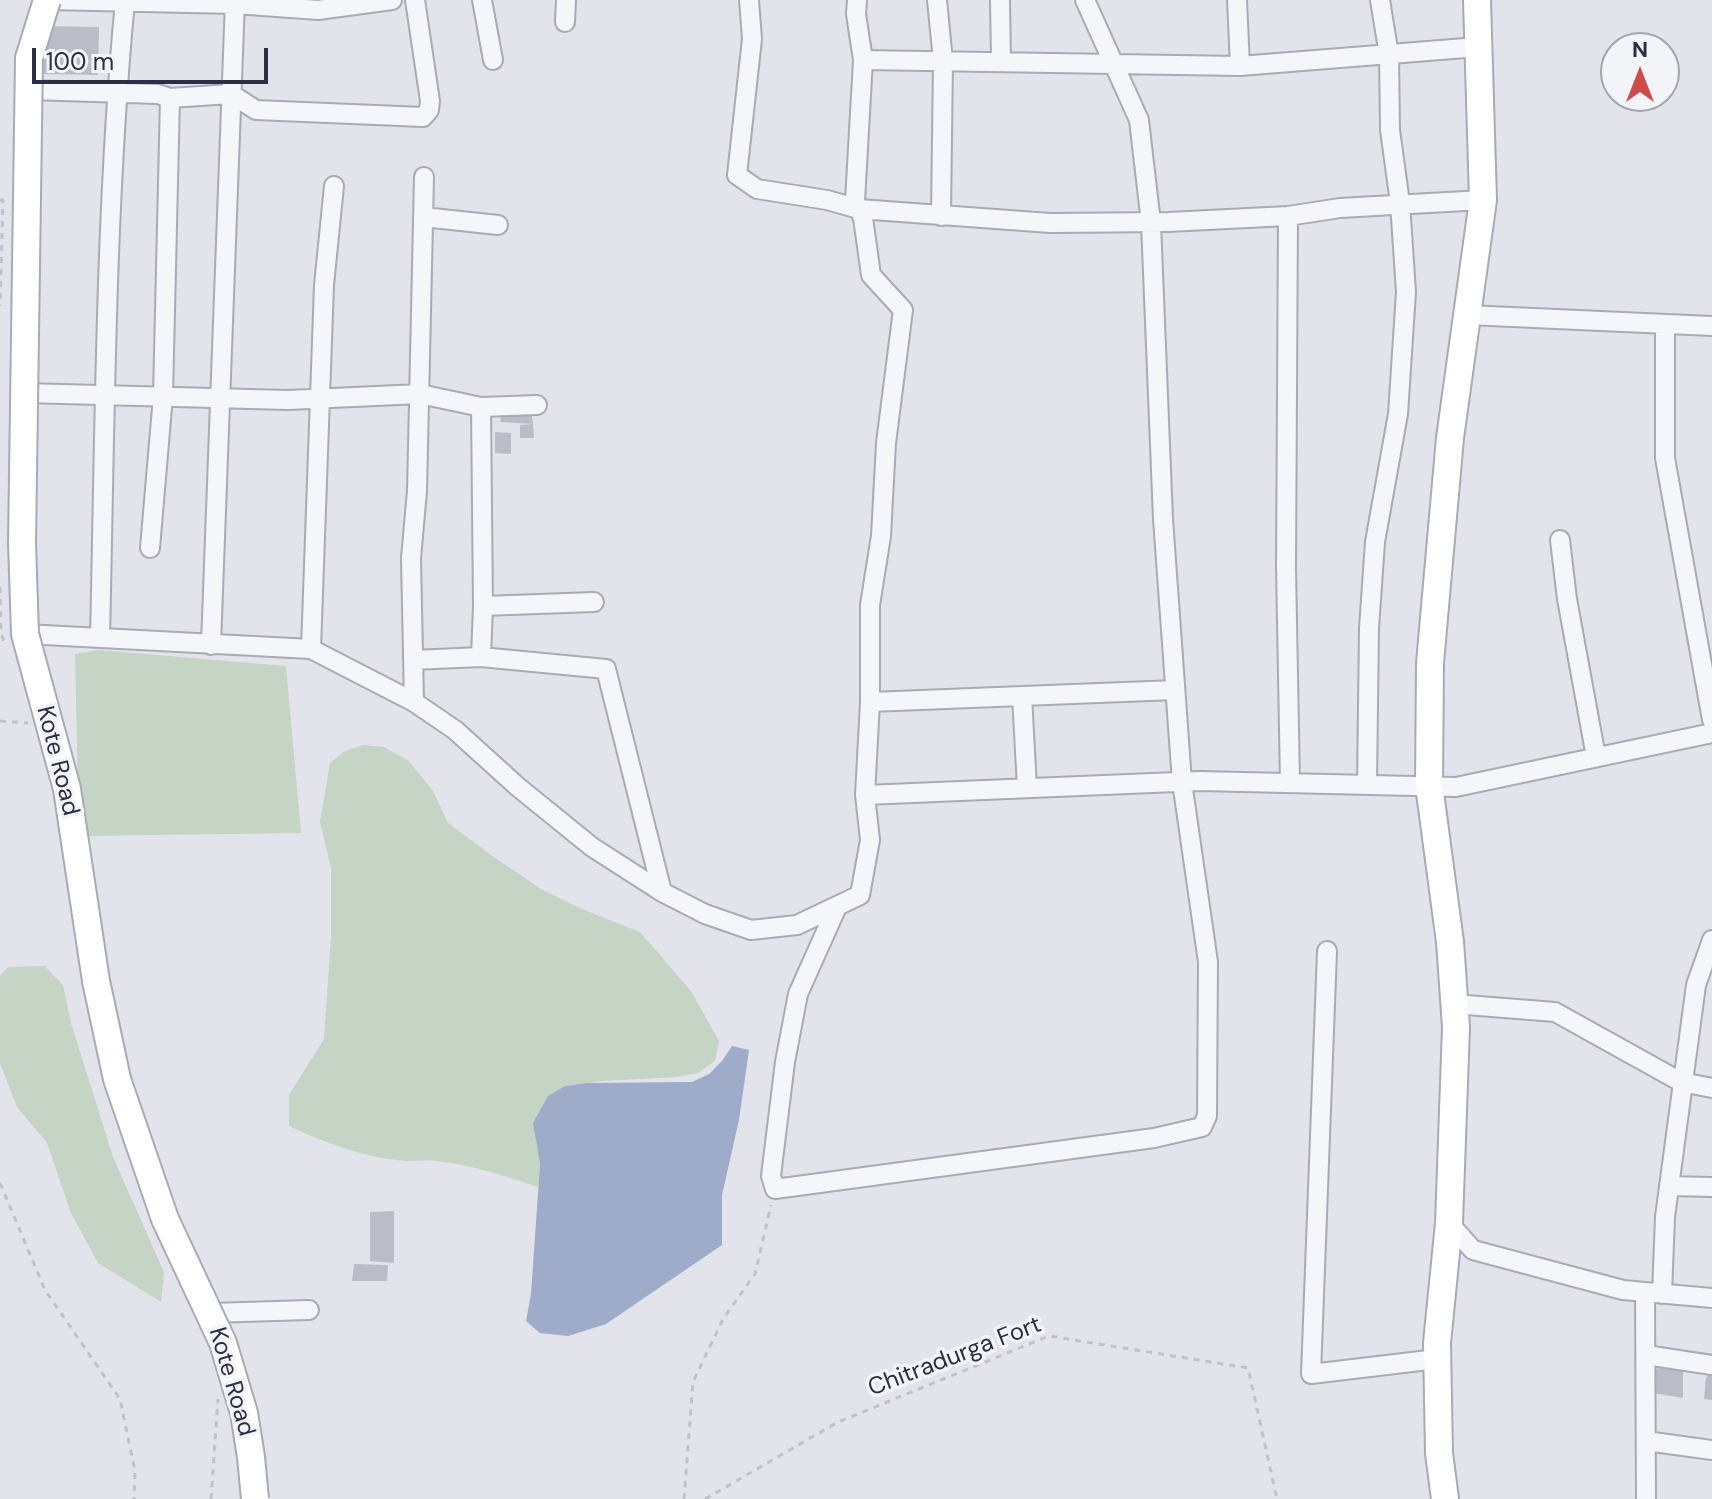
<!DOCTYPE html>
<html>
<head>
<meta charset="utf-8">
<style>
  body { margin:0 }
  #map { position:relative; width:1712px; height:1499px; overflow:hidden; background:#e3e4eb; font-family:"DM Sans",sans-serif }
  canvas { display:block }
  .north { position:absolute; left:1600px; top:32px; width:80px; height:80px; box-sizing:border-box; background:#f2f4f8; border:2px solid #a2a5b0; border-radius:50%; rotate:0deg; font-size:22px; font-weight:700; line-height:32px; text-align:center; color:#2b2f43 }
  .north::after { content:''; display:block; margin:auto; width:28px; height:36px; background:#cd4b4a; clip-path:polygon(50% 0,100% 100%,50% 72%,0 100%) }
  .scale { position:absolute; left:32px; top:48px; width:236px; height:36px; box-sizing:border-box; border:4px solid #2b2f43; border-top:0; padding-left:10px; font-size:24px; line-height:28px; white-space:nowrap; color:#2b2f43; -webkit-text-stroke:6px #f2f4f8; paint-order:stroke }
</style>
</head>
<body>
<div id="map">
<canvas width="1712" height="1499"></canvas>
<div class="north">N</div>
<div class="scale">100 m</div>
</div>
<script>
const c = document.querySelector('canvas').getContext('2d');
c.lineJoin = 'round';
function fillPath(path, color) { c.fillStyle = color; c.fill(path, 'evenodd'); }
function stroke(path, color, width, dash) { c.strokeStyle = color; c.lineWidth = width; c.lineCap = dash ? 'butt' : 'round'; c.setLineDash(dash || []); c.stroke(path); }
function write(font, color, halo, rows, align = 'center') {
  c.font = font + ' "DM Sans",sans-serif'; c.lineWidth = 7; c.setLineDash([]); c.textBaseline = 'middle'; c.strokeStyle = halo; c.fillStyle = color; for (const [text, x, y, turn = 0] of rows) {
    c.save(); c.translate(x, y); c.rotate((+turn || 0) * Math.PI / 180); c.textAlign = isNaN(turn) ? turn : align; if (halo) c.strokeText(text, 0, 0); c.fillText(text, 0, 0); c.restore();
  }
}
fillPath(new Path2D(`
  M 98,650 L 286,666 L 301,833 L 79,836 L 75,654 Z
  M 363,745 L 384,747 L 409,761 L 433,791 L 448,823 L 491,855 L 541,889 L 582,909 L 640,932 L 691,991 L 719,1041 L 715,1061 L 698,1073 L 677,1077 L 602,1081 L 565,1086 L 533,1123 L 540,1164 L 538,1187 C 505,1176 472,1165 437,1161 C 427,1160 416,1161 406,1161 C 366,1158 325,1143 289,1126 L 289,1095 L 324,1039 L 331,936 L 331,868 L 320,822 L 330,763 L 345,751 Z
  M 45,966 L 63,985 L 71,1023 L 113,1157 L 164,1272 L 161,1302 L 98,1263 L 71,1213 L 47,1143 L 17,1107 L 0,1063 L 0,976 L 8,967 Z`), '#c5d4c4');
fillPath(new Path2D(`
  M 732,1046 L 749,1050 L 739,1120 L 722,1195 L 722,1245 L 606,1324 L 568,1336 L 540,1333 L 526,1321 L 531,1294 L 540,1164 L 533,1123 L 548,1096 L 565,1086 L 587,1083 L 692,1082 L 709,1074 L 722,1061 Z`), '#9eacca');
fillPath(new Path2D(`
  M 43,26 L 99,27 L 98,75 L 42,74 Z
  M 531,409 L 533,424 L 500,422 L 502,410 Z
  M 533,424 L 534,438 L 520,438 L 520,425 Z
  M 495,432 L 511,433 L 511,454 L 495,453 Z
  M 394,1211 L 394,1263 L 370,1261 L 370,1212 Z
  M 354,1264 L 388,1265 L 387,1281 L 352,1281 Z
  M 1667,1365 L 1683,1365 L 1683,1398 L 1653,1393 L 1656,1369 Z
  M 1712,1374 L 1712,1400 L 1704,1399 L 1706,1377 Z`), '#babdc8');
const street = new Path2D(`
  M 48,0 L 235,4 L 318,10 L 392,0
  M 482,0 L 493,60
  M 749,0 L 752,39 L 737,175 L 757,189 L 827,200 L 859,209 L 1050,223 L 1168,222 L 1288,216 L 1340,208 L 1483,200
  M 937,0 L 943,61 L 941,216
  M 1000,0 L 1001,62
  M 1237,0 L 1240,66
  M 565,22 L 566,0
  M 863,60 L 1240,66 L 1478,47
  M 29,90 L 158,94 L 170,98 L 231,94 L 256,110 L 423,117 L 429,110 L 430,101 L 415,0
  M 1288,216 L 1286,567 L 1290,783
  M 423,217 L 498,225
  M 1467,315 L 1712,326
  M 1665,324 L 1665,458 L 1712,720
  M 24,393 L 288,400 L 420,394 L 481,407 L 537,405
  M 481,407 L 483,606 L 481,657
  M 1560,540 L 1567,599 L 1596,757
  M 150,548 L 163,396 L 170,98
  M 483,606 L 594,602
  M 25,634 L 311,649 L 414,702 L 455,730 L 518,787 L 592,847 L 662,892 L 705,914 L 751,930 L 797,925 L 860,895 L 870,840 L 865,795 L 870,702 L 870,605 L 881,536 L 886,443 L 903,310 L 871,275 L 863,218 L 855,201 L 863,60 L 856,14 L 857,0
  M 100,637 C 105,425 105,212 125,1
  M 211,645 L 235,0
  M 311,649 L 324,285 L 334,186
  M 413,660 L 481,657 L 606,669 L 662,892
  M 1022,696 L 1027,788
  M 414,702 L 411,558 L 417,491 L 424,177
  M 870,702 L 1175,690
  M 1367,785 L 1369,628 L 1375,542 L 1398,414 L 1406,292 L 1400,203 L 1390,130 L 1389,55 L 1380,0
  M 865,795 L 1200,781 L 1456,787 L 1712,733
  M 836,909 L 798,994 L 785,1062 L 771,1176 L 775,1189 L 1154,1138 L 1202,1127 L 1207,1116 L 1208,962 L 1182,782 L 1163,519 L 1151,223 L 1139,120 L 1085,0
  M 1327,951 L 1311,1374 L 1437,1359
  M 1454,1004 L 1555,1012 L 1681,1082 L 1712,1088
  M 1669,1186 L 1712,1187
  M 1449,1223 L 1473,1250 L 1623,1290 L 1712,1298
  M 1645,1292 L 1646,1499
  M 1662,1294 L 1665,1217 L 1696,985 L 1712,940
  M 210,1313 L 309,1310
  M 1646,1355 L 1712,1365
  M 1646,1441 L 1712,1450`);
const secondary = new Path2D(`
  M 1445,1499 L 1439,1453 L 1437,1343 L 1449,1223 L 1456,1027 L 1450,942 L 1429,785 L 1430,663 L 1450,438 L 1483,200 L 1477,0`);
stroke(street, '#a8aab5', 22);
stroke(secondary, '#a8aab5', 30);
stroke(new Path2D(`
  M 0,200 L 3,200 L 0,306
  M 0,587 L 1,631 L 4,642
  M 0,721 L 28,723
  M 0,1183 L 45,1290 L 120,1399 L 135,1471 L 134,1499
  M 211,1499 L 218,1399
  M 684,1499 L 693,1382 L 723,1319 L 755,1274 L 771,1205
  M 705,1499 L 838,1422 L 1049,1336 L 1248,1368 L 1277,1499`), '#c0c2ca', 3, [6, 6]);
stroke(street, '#f5f6f9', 18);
stroke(secondary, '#fff', 26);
const secondaryBridge = new Path2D(`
  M 47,0 L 29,58 L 22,543 L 25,634 L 67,789 L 96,981 L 117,1079 L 165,1219 L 223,1343 L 244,1413 L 251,1457 L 255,1499`);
stroke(secondaryBridge, '#a8aab5', 30, []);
stroke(secondaryBridge, '#fff', 26);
write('24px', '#2b2f43', '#f2f4f8', [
  ["Kote Road",57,761,76],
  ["Chitradurga Fort",955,1357,-21],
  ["Kote Road",231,1382,74]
]);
</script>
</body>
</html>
